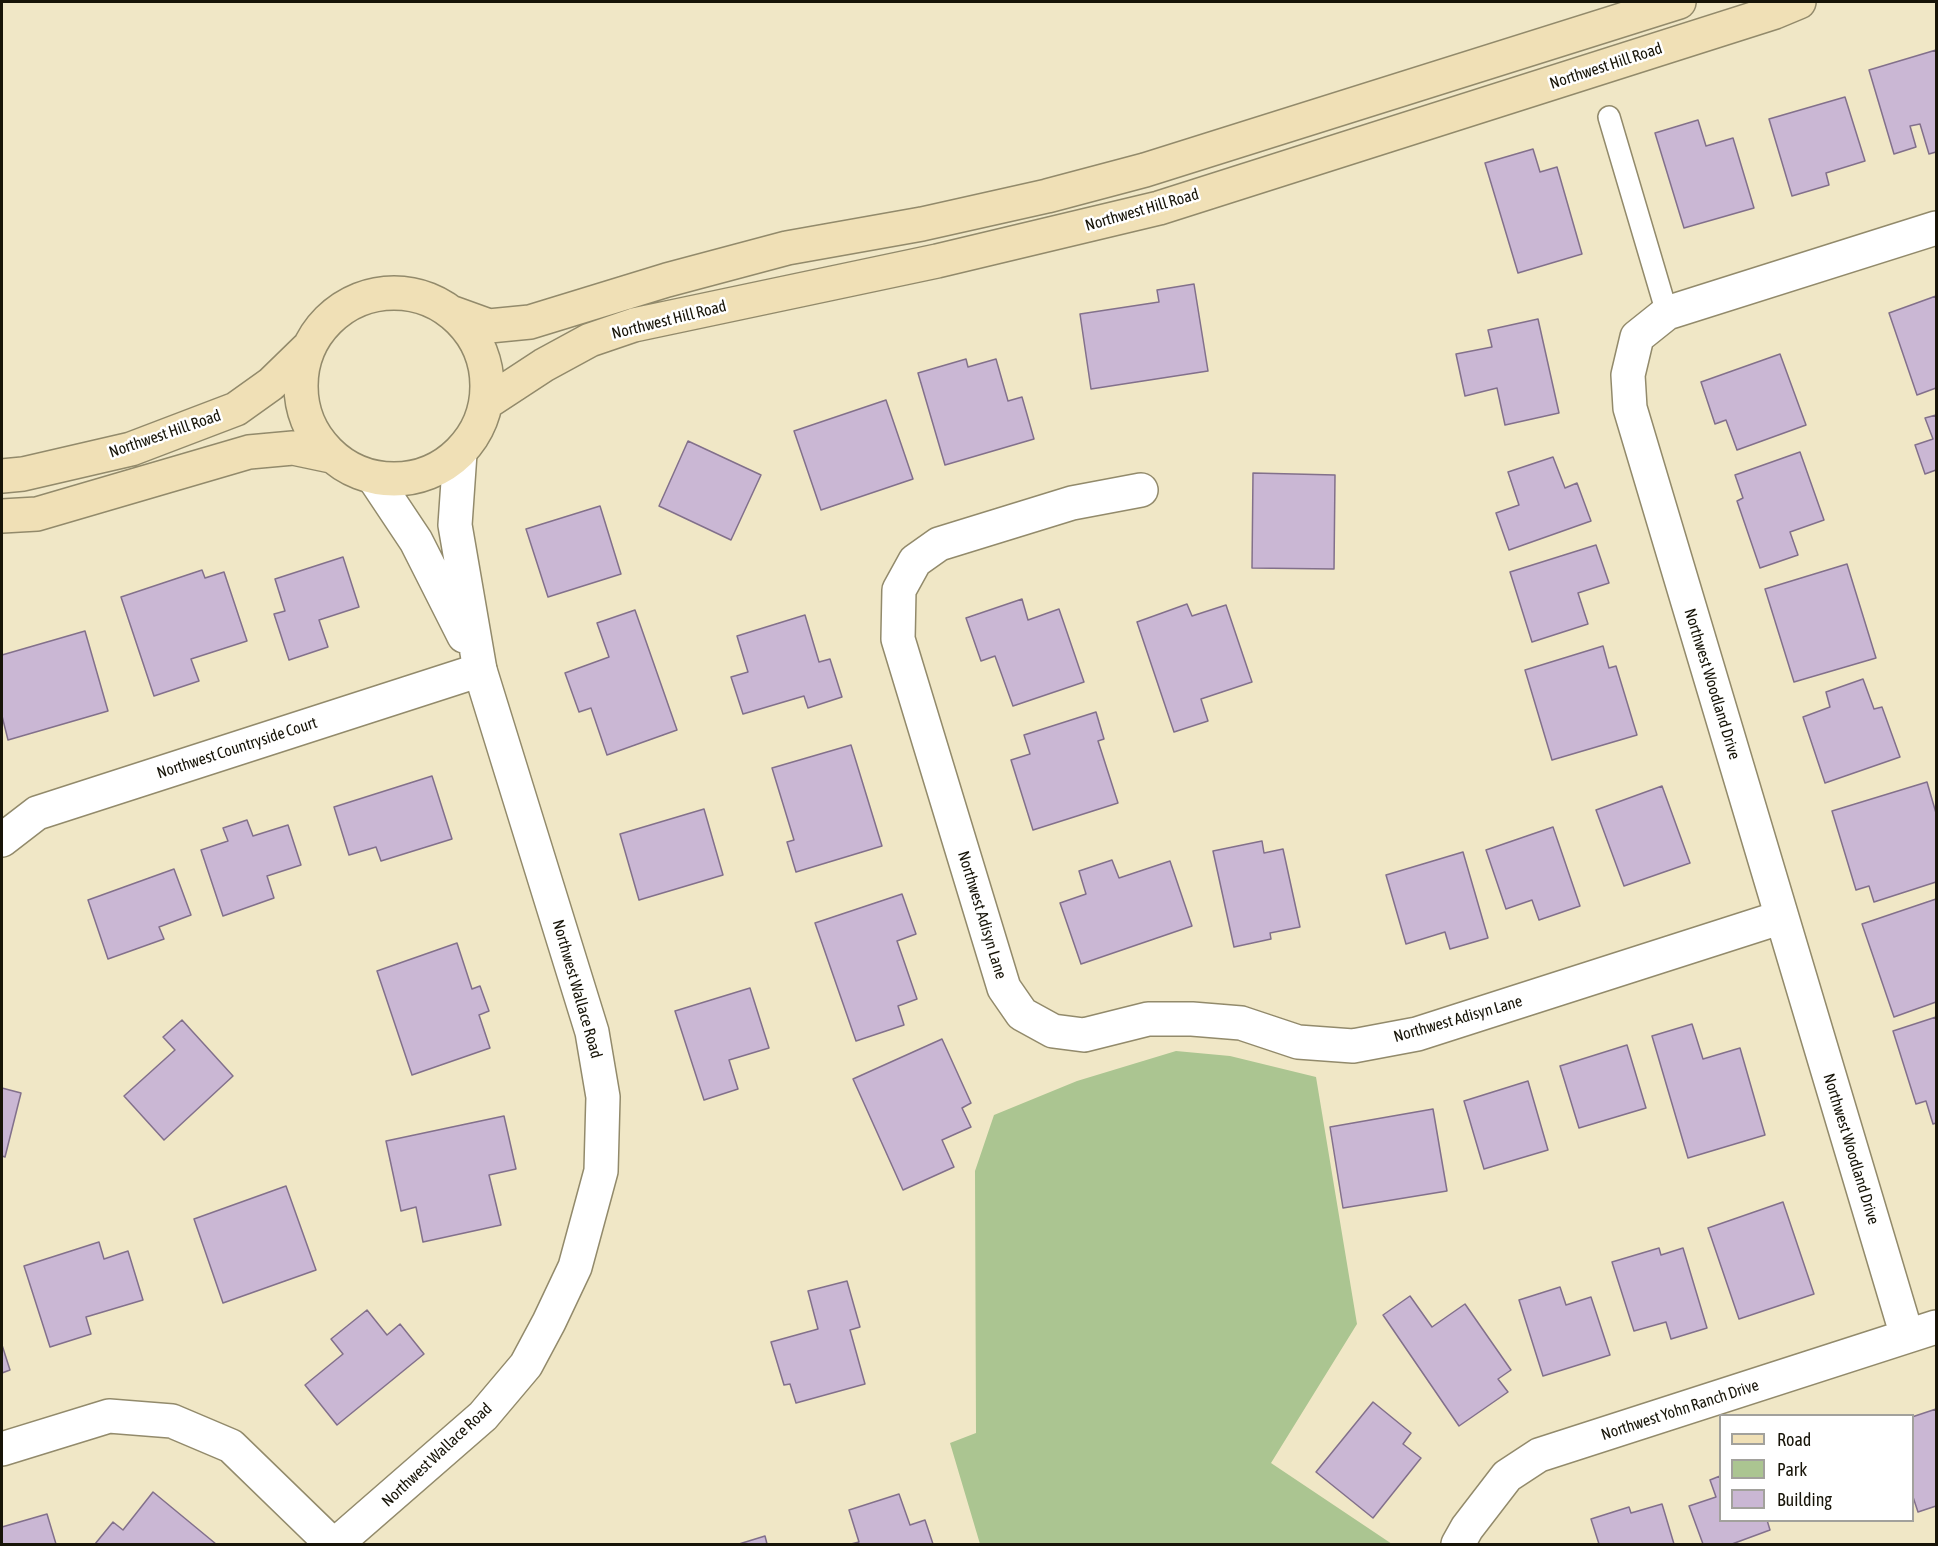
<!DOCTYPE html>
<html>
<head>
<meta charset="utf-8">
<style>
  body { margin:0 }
  #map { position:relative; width:1938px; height:1546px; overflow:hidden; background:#f0e7c6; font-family:"Asap Condensed",sans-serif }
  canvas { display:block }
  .frame { position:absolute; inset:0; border:3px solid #171408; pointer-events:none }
  .legend { position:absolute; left:1719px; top:1414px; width:195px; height:108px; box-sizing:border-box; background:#fff; border:2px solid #a2a19c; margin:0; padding:8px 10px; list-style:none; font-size:18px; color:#171408 }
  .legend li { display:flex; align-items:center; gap:12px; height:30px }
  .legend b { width:30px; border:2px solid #a2a19c }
</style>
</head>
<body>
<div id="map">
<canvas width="1938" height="1546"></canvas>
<div class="frame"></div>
<ul class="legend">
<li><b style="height:8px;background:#f0e0b6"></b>Road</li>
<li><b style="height:16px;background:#abc591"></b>Park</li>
<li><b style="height:16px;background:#cab7d4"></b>Building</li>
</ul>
</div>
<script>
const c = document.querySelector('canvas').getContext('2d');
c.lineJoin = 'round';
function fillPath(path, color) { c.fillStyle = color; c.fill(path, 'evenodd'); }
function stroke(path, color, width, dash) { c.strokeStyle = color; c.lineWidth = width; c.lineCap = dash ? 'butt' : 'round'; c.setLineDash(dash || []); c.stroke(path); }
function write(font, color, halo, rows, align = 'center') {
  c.font = font + ' "Asap Condensed",sans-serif'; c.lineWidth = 5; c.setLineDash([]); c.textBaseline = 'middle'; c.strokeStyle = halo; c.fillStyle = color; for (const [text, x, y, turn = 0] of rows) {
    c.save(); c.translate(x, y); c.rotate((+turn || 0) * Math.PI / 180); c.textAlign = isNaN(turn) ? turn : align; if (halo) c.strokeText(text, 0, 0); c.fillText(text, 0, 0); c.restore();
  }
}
fillPath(new Path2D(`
  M 1176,1051 L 1230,1056 L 1316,1077 L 1357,1324 L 1271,1463 L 1392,1544 L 980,1544 L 950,1443 L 976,1433 L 975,1171 L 994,1115 L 1077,1081 Z`), '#abc591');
const building = new Path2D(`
  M 1936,50 L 1936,152 L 1929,154 L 1920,124 L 1910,126 L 1916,147 L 1894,154 L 1869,70 Z
  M 1845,97 L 1865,161 L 1826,173 L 1829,185 L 1792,196 L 1769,119 Z
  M 1698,120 L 1706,146 L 1733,138 L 1754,208 L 1684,228 L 1655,133 Z
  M 1533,149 L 1540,172 L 1557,167 L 1582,254 L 1518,273 L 1485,163 Z
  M 1194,284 L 1208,371 L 1091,389 L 1080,314 L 1159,302 L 1157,290 Z
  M 1936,296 L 1936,388 L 1917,395 L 1889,313 Z
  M 1538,319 L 1559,413 L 1505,425 L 1497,388 L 1465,396 L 1456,354 L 1492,347 L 1488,330 Z
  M 1780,354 L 1806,425 L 1737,450 L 1726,420 L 1715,424 L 1701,382 Z
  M 966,359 L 968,367 L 996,359 L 1008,401 L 1022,397 L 1034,439 L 945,465 L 918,373 Z
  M 886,400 L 913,479 L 821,510 L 794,431 Z
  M 1936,415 L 1936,470 L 1925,474 L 1915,445 L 1933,439 L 1925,418 Z
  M 688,441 L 761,475 L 731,540 L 659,506 Z
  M 1800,452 L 1824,520 L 1790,532 L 1798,555 L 1760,568 L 1737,501 L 1743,498 L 1735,475 Z
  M 1553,457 L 1565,488 L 1577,483 L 1591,521 L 1509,550 L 1496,513 L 1519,505 L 1508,472 Z
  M 1253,473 L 1335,475 L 1334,569 L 1252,568 Z
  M 600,506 L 621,574 L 548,597 L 526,529 Z
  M 1596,545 L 1609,583 L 1578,593 L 1588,624 L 1532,642 L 1510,572 Z
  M 343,557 L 359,607 L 319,620 L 328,647 L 289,660 L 274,614 L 285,611 L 275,579 Z
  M 1847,564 L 1876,658 L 1794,682 L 1765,589 Z
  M 202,570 L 205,578 L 224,572 L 247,641 L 191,659 L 199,681 L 154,696 L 121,597 Z
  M 1022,599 L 1028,620 L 1059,609 L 1084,682 L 1013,706 L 995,656 L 981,661 L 966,618 Z
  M 1187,604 L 1192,616 L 1226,605 L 1252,682 L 1201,699 L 1208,721 L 1174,732 L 1137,622 Z
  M 635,610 L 677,730 L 607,755 L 591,708 L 579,712 L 565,673 L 609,657 L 597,623 Z
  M 805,615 L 819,662 L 830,659 L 842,697 L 808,708 L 804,696 L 743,714 L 731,677 L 748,672 L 737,636 Z
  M 85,631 L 108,711 L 8,740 L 2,716 L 2,655 Z
  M 1603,646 L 1609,668 L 1616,666 L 1637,735 L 1552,760 L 1525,670 Z
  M 1863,679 L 1874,709 L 1882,707 L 1900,757 L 1825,783 L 1803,717 L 1830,707 L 1826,692 Z
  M 1096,712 L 1104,739 L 1098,741 L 1118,803 L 1033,830 L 1011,760 L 1030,754 L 1024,735 Z
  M 851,745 L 882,846 L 796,872 L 787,842 L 794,840 L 772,768 Z
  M 432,776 L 452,839 L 381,861 L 376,847 L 349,855 L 334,807 Z
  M 1927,782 L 1936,813 L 1936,882 L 1874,902 L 1869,886 L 1856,890 L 1832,811 Z
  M 1662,786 L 1690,863 L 1624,886 L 1596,810 Z
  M 704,809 L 723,875 L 639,900 L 620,834 Z
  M 247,820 L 253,836 L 288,825 L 301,865 L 267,876 L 274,898 L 223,916 L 201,850 L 228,841 L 223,828 Z
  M 1553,827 L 1580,906 L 1539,920 L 1532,900 L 1506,909 L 1486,850 Z
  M 1262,841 L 1264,853 L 1283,849 L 1300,927 L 1270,933 L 1271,939 L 1234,947 L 1213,851 Z
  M 1463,852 L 1488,938 L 1450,949 L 1445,932 L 1406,944 L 1386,875 Z
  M 1112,860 L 1119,878 L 1170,861 L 1192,926 L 1081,964 L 1060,903 L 1086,894 L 1079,871 Z
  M 174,869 L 191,915 L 159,927 L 164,939 L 108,959 L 88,900 Z
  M 902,894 L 916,934 L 897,941 L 917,999 L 898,1006 L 904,1025 L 856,1041 L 815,923 Z
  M 1936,899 L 1936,1002 L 1894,1017 L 1862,924 Z
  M 457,943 L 472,989 L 480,986 L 489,1011 L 479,1015 L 490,1048 L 412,1075 L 377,971 Z
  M 750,988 L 769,1048 L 729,1060 L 738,1089 L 704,1100 L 675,1011 Z
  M 1936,1017 L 1936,1123 L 1933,1124 L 1926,1101 L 1916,1104 L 1893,1031 Z
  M 182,1020 L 233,1076 L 164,1140 L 124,1096 L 175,1050 L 163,1037 Z
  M 1692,1024 L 1703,1059 L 1740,1048 L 1765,1135 L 1688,1158 L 1652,1036 Z
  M 942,1039 L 971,1103 L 962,1108 L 971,1127 L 942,1140 L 954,1167 L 903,1190 L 853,1079 Z
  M 1627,1045 L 1646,1108 L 1579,1128 L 1560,1066 Z
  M 1528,1081 L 1548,1150 L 1484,1169 L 1464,1101 Z
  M 2,1088 L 21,1093 L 5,1157 L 2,1156 Z
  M 1433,1109 L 1447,1191 L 1343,1208 L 1330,1127 Z
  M 504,1116 L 516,1169 L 489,1175 L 501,1225 L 423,1242 L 416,1207 L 401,1211 L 386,1141 Z
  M 286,1186 L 316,1270 L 223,1303 L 194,1219 Z
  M 1783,1202 L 1814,1294 L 1739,1319 L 1708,1228 Z
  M 99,1242 L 104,1259 L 128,1251 L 143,1300 L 86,1317 L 91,1334 L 50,1347 L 24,1266 Z
  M 1659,1248 L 1661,1255 L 1683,1248 L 1707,1328 L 1671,1339 L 1666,1322 L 1634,1331 L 1612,1262 Z
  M 847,1281 L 860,1327 L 850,1330 L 865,1384 L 796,1403 L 790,1384 L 784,1385 L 771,1342 L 818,1329 L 808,1291 Z
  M 1560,1287 L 1566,1305 L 1591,1297 L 1610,1355 L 1543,1376 L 1519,1300 Z
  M 1410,1296 L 1432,1327 L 1465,1304 L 1511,1370 L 1498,1379 L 1508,1392 L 1459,1426 L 1383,1315 Z
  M 367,1310 L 387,1335 L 400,1324 L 424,1354 L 337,1425 L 305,1385 L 343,1354 L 331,1339 Z
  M 2,1345 L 10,1370 L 2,1373 Z
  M 1373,1402 L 1411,1433 L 1403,1444 L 1421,1458 L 1373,1518 L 1316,1472 Z
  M 1936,1409 L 1936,1506 L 1918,1512 L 1912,1494 L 1912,1417 Z
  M 1720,1476 L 1720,1520 L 1767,1520 L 1770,1530 L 1732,1544 L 1703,1544 L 1689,1506 L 1716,1497 L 1710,1480 Z
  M 153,1492 L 216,1544 L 95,1544 L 113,1522 L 123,1530 Z
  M 899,1494 L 910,1525 L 925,1520 L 933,1544 L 851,1544 L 859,1542 L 849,1510 Z
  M 1662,1504 L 1674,1544 L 1599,1544 L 1591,1519 L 1629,1507 L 1631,1513 Z
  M 47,1514 L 56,1544 L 2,1544 L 2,1527 Z
  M 765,1536 L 767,1544 L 739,1544 Z`);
fillPath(building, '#cab7d4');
stroke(building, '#82708b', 1.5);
const service = new Path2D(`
  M 1609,117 L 1667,313`);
const minor = new Path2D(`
  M 1141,490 L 1072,503 L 939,544 L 915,561 L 899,590 L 898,639 L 1004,988 L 1022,1014 L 1053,1031 L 1084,1035 L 1148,1019 L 1192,1019 L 1241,1023 L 1298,1042 L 1353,1046 L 1417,1034 L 1782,917
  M 2,840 L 37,813 L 480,670
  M 1907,1336 L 1630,408 L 1628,375 L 1637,337 L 1667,313 L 1936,228
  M 2,1449 L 109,1416 L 172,1421 L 231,1446 L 332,1544
  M 1458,1544 L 1467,1528 L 1507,1476 L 1539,1455 L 1936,1327`);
const tertiary = new Path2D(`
  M 374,478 L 416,541 L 464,636
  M 336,1544 L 483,1416 L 526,1365 L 549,1322 L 575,1267 L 601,1171 L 603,1097 L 592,1032 L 480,670 L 455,525 L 460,453`);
const secondary = new Path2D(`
  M301 386a93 93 0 1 1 186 0a93 93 0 1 1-186 0Z
  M 453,313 L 489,326 L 530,322 L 667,280 L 787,248 L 922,224 L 1047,196 L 1145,170 L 1679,2
  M 486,403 L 544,365 L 590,340 L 634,325 L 937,261 L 1159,208 L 1775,12 L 1799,2
  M 2,476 L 23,474 L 131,449 L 236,409 L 271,384 L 308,348
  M 2,516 L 37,514 L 249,452 L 293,448 L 331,456`);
stroke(service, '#928a6b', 24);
stroke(minor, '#928a6b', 36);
stroke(tertiary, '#928a6b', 36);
stroke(secondary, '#928a6b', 36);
stroke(service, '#fff', 21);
stroke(minor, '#fff', 33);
stroke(tertiary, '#fff', 33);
stroke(secondary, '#f0e0b6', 33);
write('16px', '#171408', '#fff', [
  ["Northwest Hill Road",1606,66,-18],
  ["Northwest Hill Road",1142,210,-16],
  ["Northwest Hill Road",669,320,-14],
  ["Northwest Hill Road",165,434,-19],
  ["Northwest Woodland Drive",1712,684,73],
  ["Northwest Countryside Court",237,748,-18],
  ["Northwest Adisyn Lane",982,915,73],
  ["Northwest Wallace Road",577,989,74],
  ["Northwest Adisyn Lane",1458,1019,-16],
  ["Northwest Woodland Drive",1851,1149,73],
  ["Northwest Yohn Ranch Drive",1680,1410,-18],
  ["Northwest Wallace Road",437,1455,-43]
]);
</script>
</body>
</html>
